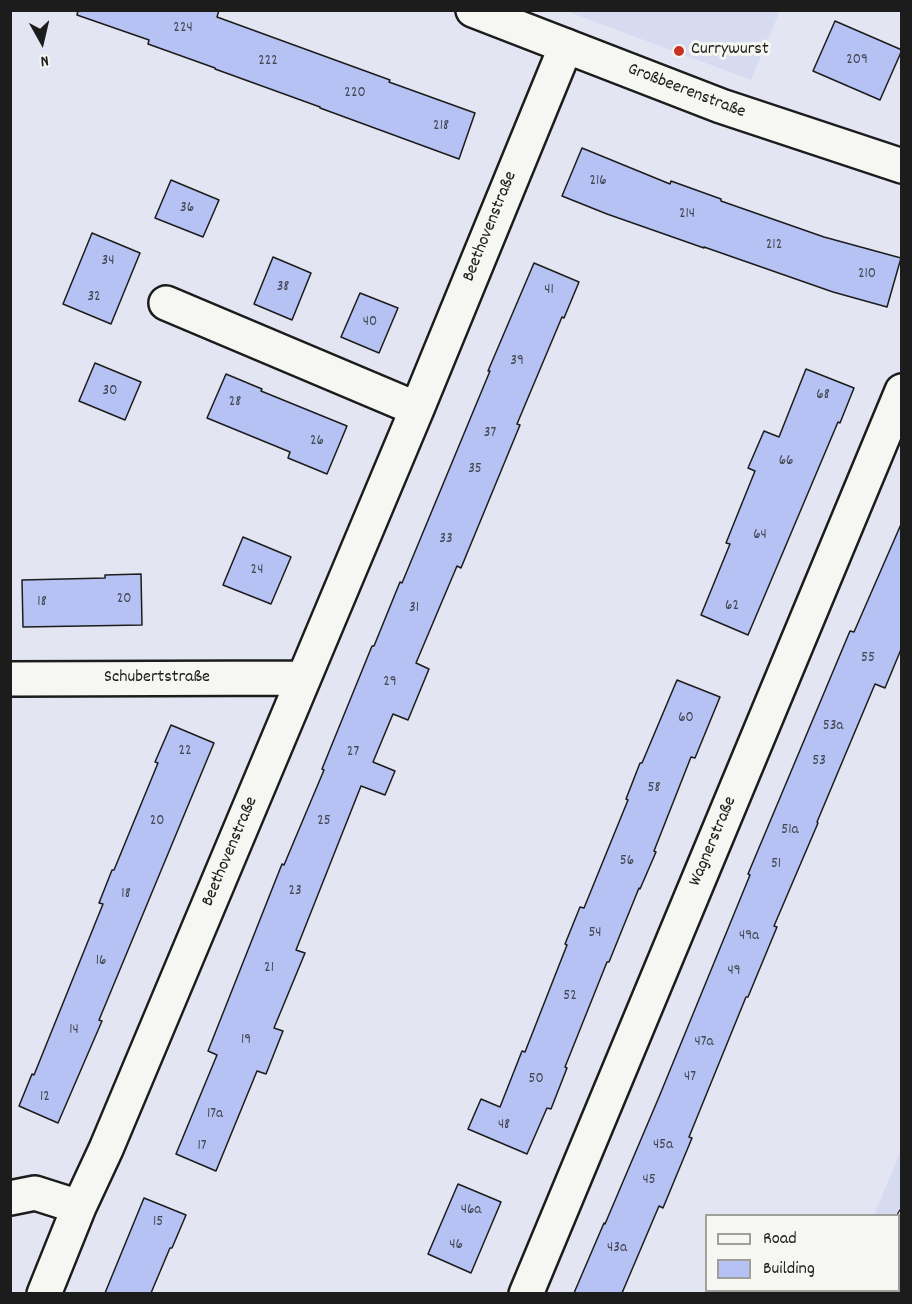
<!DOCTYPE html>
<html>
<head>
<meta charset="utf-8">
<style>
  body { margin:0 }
  #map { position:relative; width:912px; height:1304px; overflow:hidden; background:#e3e6f2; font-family:Dekko,sans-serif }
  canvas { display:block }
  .frame { position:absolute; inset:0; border:12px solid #1c1c1c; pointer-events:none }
  .legend { position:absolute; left:705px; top:1214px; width:195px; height:78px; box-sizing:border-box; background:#f6f6f2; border:2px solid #9f9f9c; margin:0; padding:8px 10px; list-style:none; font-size:18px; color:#1c1c1c }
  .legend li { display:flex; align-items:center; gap:12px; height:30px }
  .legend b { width:30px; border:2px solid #9f9f9c }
  .north { position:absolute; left:12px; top:12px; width:60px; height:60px; -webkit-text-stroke:4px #f6f6f2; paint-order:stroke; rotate:172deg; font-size:16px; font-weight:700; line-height:24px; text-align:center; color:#1c1c1c }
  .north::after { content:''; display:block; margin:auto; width:21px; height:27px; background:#1c1c1c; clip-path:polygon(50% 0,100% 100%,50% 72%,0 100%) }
</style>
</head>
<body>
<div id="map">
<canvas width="912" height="1304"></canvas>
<div class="frame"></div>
<ul class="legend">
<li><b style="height:8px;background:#f6f6f2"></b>Road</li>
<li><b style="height:16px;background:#b6c2f3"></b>Building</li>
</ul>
<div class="north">N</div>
</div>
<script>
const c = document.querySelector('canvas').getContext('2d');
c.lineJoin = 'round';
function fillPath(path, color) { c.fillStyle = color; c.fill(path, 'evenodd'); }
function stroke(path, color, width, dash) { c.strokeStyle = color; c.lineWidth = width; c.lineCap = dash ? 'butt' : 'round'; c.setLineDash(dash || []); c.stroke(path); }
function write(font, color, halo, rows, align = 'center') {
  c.font = font + ' Dekko,sans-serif'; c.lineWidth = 6; c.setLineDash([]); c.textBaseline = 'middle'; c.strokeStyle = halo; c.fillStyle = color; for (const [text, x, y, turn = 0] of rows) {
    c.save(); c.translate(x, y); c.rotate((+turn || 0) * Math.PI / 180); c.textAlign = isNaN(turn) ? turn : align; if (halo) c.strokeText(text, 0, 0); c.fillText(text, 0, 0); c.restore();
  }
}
fillPath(new Path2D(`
  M 566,11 L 780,11 L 751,80 Z
  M 901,1150 L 901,1293 L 842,1293 L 843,1291 L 898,1290 L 898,1216 L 874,1215 Z`), '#d6dbf2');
const building = new Path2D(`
  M 78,10 L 219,10 L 217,17 L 390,80 L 389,82 L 475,113 L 459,159 L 320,108 L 320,107 L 215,69 L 215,68 L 148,44 L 149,40 L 77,15 Z
  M 835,21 L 902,50 L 880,100 L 813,71 Z
  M 582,148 L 670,184 L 671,181 L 721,199 L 721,201 L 824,237 L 901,258 L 887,307 L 833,292 L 704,247 L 704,248 L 607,214 L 562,196 Z
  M 171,180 L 219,200 L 203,237 L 155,218 Z
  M 92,233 L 140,253 L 111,324 L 63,304 Z
  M 273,257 L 311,273 L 292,320 L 254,304 Z
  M 534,263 L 579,282 L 564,318 L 562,317 L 517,424 L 520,425 L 461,568 L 457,566 L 416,663 L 429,669 L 408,720 L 393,714 L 373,762 L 395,771 L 385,795 L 361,786 L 296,950 L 305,953 L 274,1028 L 283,1031 L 266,1074 L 257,1071 L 216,1171 L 176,1154 L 217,1055 L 208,1051 L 282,864 L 284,865 L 324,770 L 322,769 L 372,646 L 374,646 L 400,582 L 402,583 L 490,371 L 488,371 Z
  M 360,293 L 398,308 L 379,353 L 341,337 Z
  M 95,363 L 141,382 L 125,420 L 79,401 Z
  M 806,369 L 854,388 L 840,423 L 838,422 L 748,635 L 701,615 L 730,544 L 726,543 L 755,471 L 748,468 L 764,431 L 779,437 Z
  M 226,374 L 262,389 L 261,391 L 347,426 L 327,474 L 288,458 L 290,452 L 207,418 Z
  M 902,522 L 902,647 L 885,688 L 875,684 L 817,822 L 818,823 L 774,926 L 777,927 L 748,997 L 746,997 L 689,1137 L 692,1138 L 663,1208 L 659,1206 L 622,1293 L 574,1293 L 604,1223 L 605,1224 L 659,1097 L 750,875 L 748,874 L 850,631 L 854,632 Z
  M 243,537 L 291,557 L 271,604 L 223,585 Z
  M 141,574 L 142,625 L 23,627 L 22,580 L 105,578 L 105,575 Z
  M 677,680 L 720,697 L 695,758 L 691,757 L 654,851 L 656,852 L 640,889 L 639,888 L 609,962 L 607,962 L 565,1067 L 567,1068 L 551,1109 L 547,1108 L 527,1154 L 468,1129 L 481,1099 L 500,1107 L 522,1051 L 525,1052 L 567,945 L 565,944 L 580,907 L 584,908 L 628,800 L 626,799 L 640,763 L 642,763 Z
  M 171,725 L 214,743 L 99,1020 L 102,1021 L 58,1123 L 19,1106 L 32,1074 L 34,1075 L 103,904 L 99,903 L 112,870 L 114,870 L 158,763 L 155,762 Z
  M 458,1184 L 501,1202 L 471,1273 L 428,1254 Z
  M 144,1198 L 186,1215 L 172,1248 L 170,1248 L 151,1293 L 105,1293 Z`);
fillPath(building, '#b6c2f3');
stroke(building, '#1c1c1c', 1.5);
const minor = new Path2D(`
  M 166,303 L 417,409
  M 10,679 L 304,678
  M 10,1198 L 35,1193 L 79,1207
  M 44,1294 L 79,1207 L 106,1149 L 417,409 L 566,46
  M 526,1294 L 902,391`);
const tertiary = new Path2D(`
  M 473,10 L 721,106 L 902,166`);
stroke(minor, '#1c1c1c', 38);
stroke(tertiary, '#1c1c1c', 38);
stroke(minor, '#f6f6f2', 33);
stroke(tertiary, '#f6f6f2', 33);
const rail = new Path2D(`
  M 898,1219 L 902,1212
  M 898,1277 L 902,1270
  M 867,1294 L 868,1290
  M 891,1294 L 893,1290`);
stroke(rail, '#1c1c1c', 7);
stroke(rail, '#f6f6f2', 4.5, [14]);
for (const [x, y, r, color] of [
  [679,51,6,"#c8321e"]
]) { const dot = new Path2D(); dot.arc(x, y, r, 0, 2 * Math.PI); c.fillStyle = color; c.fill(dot); stroke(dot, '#f6f6f2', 2); }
write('15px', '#424652', null, [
  ["224",183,29],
  ["209",857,61],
  ["222",268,62],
  ["220",355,94],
  ["218",441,127],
  ["216",598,182],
  ["36",187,209],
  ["214",687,215],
  ["212",774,246],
  ["34",108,262],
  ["210",867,275],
  ["38",283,288],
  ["41",549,291],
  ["32",94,298],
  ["40",370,323],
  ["39",517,362],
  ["30",110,392],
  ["68",823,396],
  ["28",235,403],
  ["37",490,434],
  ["26",317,442],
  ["66",786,462],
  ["35",475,470],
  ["64",760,536],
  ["33",446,540],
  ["24",257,571],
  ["20",124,600],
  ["18",42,603],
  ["62",732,607],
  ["31",414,609],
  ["55",868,659],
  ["29",390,683],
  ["60",686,719],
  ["53a",833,727],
  ["22",185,752],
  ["27",353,753],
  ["53",819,762],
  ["58",654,789],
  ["20",157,822],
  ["25",324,822],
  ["51a",790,831],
  ["56",627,862],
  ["51",776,865],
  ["23",295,892],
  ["18",126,895],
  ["54",595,934],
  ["49a",749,937],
  ["16",101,962],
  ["21",269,969],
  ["49",734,972],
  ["52",570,997],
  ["14",74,1031],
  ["19",246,1041],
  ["47a",704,1043],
  ["47",690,1078],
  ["50",536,1080],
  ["12",45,1098],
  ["17a",215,1115],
  ["48",504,1126],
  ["45a",663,1146],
  ["17",202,1147],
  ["45",649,1181],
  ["46a",471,1211],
  ["15",158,1223],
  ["46",456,1246],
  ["43a",617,1249]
]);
write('18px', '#1c1c1c', '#f6f6f2', [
  ["Currywurst",691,51]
], 'left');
write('18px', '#1c1c1c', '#f6f6f2', [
  ["Großbeerenstraße",686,92,21],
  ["Beethovenstraße",491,227,-68],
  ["Schubertstraße",157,679],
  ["Wagnerstraße",714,842,-67],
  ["Beethovenstraße",231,852,-67]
]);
</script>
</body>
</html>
